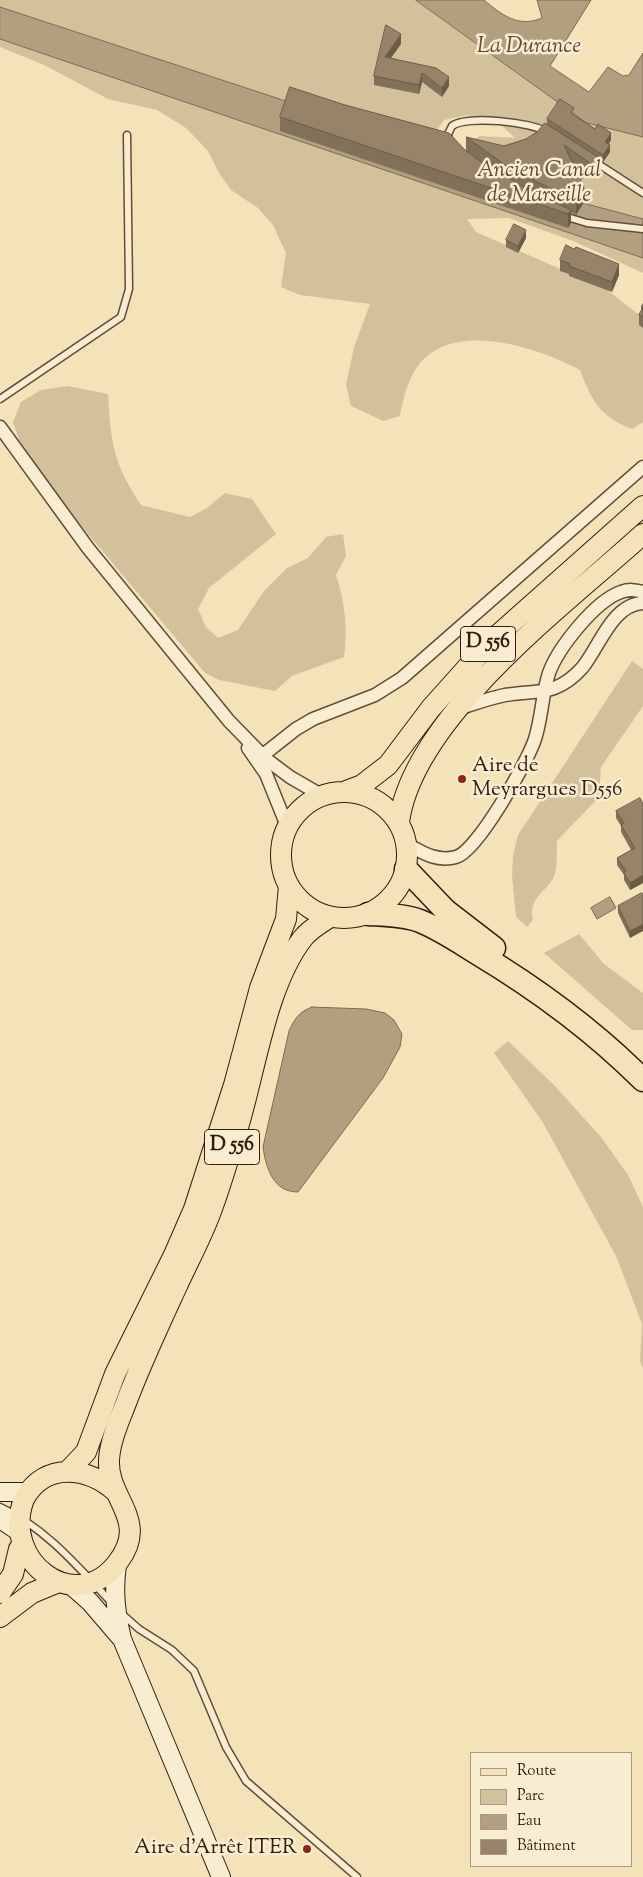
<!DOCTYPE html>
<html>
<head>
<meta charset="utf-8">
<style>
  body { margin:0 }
  #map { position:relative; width:643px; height:1877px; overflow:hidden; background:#f4e3b8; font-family:"Sorts Mill Goudy",serif }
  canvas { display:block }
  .legend { position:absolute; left:470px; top:1752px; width:162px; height:115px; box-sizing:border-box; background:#f8edd1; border:1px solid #a99984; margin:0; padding:6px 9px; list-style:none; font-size:15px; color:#331b10 }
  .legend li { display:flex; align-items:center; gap:10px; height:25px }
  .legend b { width:25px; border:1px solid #a99984 }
</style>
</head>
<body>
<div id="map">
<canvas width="643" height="1877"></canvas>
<ul class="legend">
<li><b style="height:6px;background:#f4e3b8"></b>Route</li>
<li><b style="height:14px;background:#d3c19b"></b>Parc</li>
<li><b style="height:14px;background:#b29f7f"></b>Eau</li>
<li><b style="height:14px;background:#978367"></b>Bâtiment</li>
</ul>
</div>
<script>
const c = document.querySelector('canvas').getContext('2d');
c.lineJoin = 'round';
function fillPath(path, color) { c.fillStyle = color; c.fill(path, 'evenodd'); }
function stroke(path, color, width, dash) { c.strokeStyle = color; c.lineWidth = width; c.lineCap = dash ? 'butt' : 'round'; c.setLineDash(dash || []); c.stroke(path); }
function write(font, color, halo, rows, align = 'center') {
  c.font = font + ' "Sorts Mill Goudy",serif'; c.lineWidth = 5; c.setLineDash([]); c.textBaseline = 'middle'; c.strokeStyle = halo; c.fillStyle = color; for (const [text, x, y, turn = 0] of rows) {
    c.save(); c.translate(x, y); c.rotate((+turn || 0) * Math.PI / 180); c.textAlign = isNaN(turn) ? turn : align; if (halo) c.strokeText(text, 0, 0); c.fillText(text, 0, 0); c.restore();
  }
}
fillPath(new Path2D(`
  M 0,0 L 416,0 L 587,123 L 643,137 L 643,221 L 602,218 L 500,168 L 465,144 L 480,136 L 515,138 L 499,123 L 467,115 L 444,120 L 435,133 L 411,134 L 643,241 L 643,273 L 573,241 L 509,218 L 467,219 L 476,232 L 606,289 L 643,318 L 643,422 L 632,429 C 599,416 592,401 580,370 C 540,349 465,323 426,357 C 409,372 404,396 400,416 L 383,421 L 351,406 L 346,385 L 354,347 L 370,304 L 300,295 L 281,287 L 286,253 L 273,225 L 258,208 L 231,190 L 219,173 L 208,151 L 186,128 L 157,110 L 108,99 L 44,65 L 0,47 Z
  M 68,386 L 108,394 C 111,444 113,462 141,505 L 190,517 L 207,508 L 225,493 L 252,499 L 276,534 L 209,588 L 198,609 L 206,627 L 218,638 L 238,630 L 264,591 L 287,568 L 308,558 L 326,537 L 343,534 L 346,556 L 336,575 C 345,603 348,628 344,657 L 292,676 L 275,691 L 219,680 L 205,673 L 68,510 L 23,451 L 13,422 L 21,402 L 41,390 Z
  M 632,661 L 643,669 L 643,706 L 601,767 L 599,797 L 557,841 C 556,851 558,863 555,873 C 551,891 527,895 533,920 L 527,927 L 516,917 L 512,876 L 513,855 L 518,835 Z
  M 579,934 L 604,964 L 643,993 L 643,1030 L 632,1030 L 544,953 Z
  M 508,1041 L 554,1085 L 601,1137 L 628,1175 L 643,1207 L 643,1368 L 640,1361 L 642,1324 L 616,1256 L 542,1121 L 494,1053 Z`), '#d3c19b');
const water = new Path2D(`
  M 416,0 L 484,0 C 502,15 518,28 542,18 L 537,0 L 591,0 L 550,66 L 589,92 L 608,67 L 623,76 L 629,75 L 643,53 L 643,137 L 587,123 Z
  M 0,7 L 465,160 L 481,161 L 520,155 L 590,167 L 574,190 L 579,202 L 643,219 L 643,258 L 0,39 Z
  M 610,897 L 616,908 L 597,919 L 591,908 Z
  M 312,1007 L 366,1009 L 385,1013 L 394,1020 L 402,1034 L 400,1047 L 383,1078 L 298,1192 C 273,1192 266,1168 263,1147 L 289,1031 C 295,1018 299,1012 312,1007 Z`);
fillPath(water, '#b29f7f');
stroke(water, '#7f6a53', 1);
const service = new Path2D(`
  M 449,139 L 448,134 L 452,126 C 467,115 532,122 547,132
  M 592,160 L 643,193
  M 564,216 L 587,223 L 643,229
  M 0,399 L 121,317 L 129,289 L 127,135
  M 0,1507 C 45,1527 79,1568 112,1603
  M 122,1614 L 139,1629 L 172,1650 L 194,1671 L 226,1747 L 246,1781 L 357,1877`);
const minor = new Path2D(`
  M 0,427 L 88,548 L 229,721 L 266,759 L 290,777 L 321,795
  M 461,708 C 476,703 490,698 505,695 C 538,690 557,696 582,668 C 599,648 612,604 643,603
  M 248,748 L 266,774 L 287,826
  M 263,755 L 296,729 L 313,719 L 375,695 L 402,678 L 643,467
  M 407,844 C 423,853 437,862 456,857 C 477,852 528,761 535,739 C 542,717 542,694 549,673 C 558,648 595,601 621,592 C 629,589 635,590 643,592`);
const secondary = new Path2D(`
  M 0,1492 L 28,1492
  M 0,1519 L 15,1529
  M 117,1565 C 113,1592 116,1613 122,1639 L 221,1877
  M 72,1586 L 90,1602 L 120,1637`);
const primary = new Path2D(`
  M 346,791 L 362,785 L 388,765 L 431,708 L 491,641 L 643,506
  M281 855a63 63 0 1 1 126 0a63 63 0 1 1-126 0Z
  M 399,822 C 413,717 567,603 643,534
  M 68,1471 L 86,1452 L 115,1374 L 174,1255 L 194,1209 L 234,1085 L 260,988 L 286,919 L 289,886
  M 116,1492 C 88,1467 45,1461 24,1499 C 0,1562 77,1618 118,1562 C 150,1520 107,1499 109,1460 C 110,1441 119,1421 126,1403 C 141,1363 159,1325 177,1286 C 188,1262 201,1238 210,1214 C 220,1188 228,1160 236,1134 C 255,1075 265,987 303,938 C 310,929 321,923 330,917
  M 0,1593 L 13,1574 L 19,1549
  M 0,1617 L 32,1593 L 56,1583`);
const motorway = new Path2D(`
  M 406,869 L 446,911 L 494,948
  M 368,914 C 386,915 404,915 420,921 C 440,929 459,942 477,953 C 537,989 594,1031 643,1080`);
stroke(service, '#634d3a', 9);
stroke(minor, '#634d3a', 15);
stroke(secondary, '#331b10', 20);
stroke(primary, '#331b10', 22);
stroke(motorway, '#331b10', 25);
stroke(service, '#f8edd1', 6);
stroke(minor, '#f8edd1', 12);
stroke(secondary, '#f8edd1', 18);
stroke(primary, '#f4e3b8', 20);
stroke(motorway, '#f4e3b8', 22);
fillPath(new Path2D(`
  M 401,44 L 391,58 L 449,86 L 442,97 L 422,82 L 419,94 L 374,85 L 374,76 Z
  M 574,115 L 611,140 L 609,144 L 610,152 L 603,162 L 598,159 L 598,170 L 593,178 L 573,165 L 584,202 L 576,215 L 571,212 L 571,223 L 568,228 L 280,131 L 280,117 L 466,151 L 466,137 L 504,146 L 526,139 L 537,132 L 547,124 L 547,119 Z
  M 526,238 L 518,253 L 506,247 L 506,240 Z
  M 560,260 L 619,275 L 612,292 L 569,276 L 569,274 L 560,271 Z
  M 643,303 L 643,328 L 639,325 L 639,315 L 641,311 L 641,306 Z
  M 643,804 L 643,883 L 630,890 L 624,880 L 624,875 L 617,865 L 617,858 L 631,850 L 621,832 L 621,826 L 616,818 L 616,811 Z
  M 643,895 L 630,938 L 618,913 L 618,906 Z`), '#827159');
fillPath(new Path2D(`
  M 401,34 L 401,44 L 385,66 L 385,57 Z
  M 422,73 L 422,82 L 419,94 L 419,85 Z
  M 449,77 L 449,86 L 442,97 L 442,88 Z
  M 611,133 L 611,140 L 605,149 L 605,142 Z
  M 610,145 L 610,152 L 603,162 L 603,155 Z
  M 598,157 L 598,170 L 593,178 L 593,165 Z
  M 584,188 L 584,202 L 576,215 L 576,201 Z
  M 571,210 L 571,223 L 568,228 L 568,214 Z
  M 526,230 L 526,238 L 518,253 L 518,246 Z
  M 619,264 L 619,275 L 612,292 L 612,282 Z
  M 643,875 L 643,883 L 630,890 L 630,883 Z
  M 643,924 L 643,931 L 630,938 L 630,931 Z`), '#6a5c48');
const building = new Path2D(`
  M 386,25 L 401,34 L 385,57 L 436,68 L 449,77 L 442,88 L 422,73 L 419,85 L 374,76 Z
  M 290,87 L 345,105 L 449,133 L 465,150 L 484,164 L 529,190 L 571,210 L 568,214 L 280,117 Z
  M 560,99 L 574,108 L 571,113 L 595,129 L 598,124 L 611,133 L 605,142 L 610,145 L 603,155 L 547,119 Z
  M 545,123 L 598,157 L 593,165 L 564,145 L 584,188 L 576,201 L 511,169 L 466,137 L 504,146 L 526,139 L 537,132 Z
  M 514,224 L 526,230 L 518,246 L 506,240 Z
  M 566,245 L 574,249 L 576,247 L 619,264 L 612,282 L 569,266 L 570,264 L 560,260 Z
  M 643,308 L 643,317 L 639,315 Z
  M 640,798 L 643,804 L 643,875 L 630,883 L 624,873 L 626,871 L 617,858 L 635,848 L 621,825 L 624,823 L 616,811 Z
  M 642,893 L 643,895 L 643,924 L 630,931 L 618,906 Z`);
fillPath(building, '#978367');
stroke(building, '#6a5c48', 1);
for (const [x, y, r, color] of [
  [462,779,5,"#8f2418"],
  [307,1849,5,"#8f2418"]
]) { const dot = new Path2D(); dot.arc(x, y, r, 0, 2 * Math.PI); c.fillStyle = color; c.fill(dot); stroke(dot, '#f8edd1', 2); }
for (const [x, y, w] of [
  [488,644,55],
  [232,1147,55]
]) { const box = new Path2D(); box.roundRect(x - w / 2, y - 17.5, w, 35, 4); c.fillStyle = '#f8edd1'; c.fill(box); stroke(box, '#331b10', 1); }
write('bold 20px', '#331b10', null, [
  ["D 556",488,644],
  ["D 556",232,1147]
]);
write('21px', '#331b10', '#f8edd1', [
  ["Aire de",472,767],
  ["Meyrargues D556",472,791],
  ["Aire d'Arrêt ITER",297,1849,"right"]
], 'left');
write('italic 22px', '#5f4937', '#f8edd1', [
  ["La Durance",529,48],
  ["Ancien Canal",539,172],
  ["de Marseille",539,197]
]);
</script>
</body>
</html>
